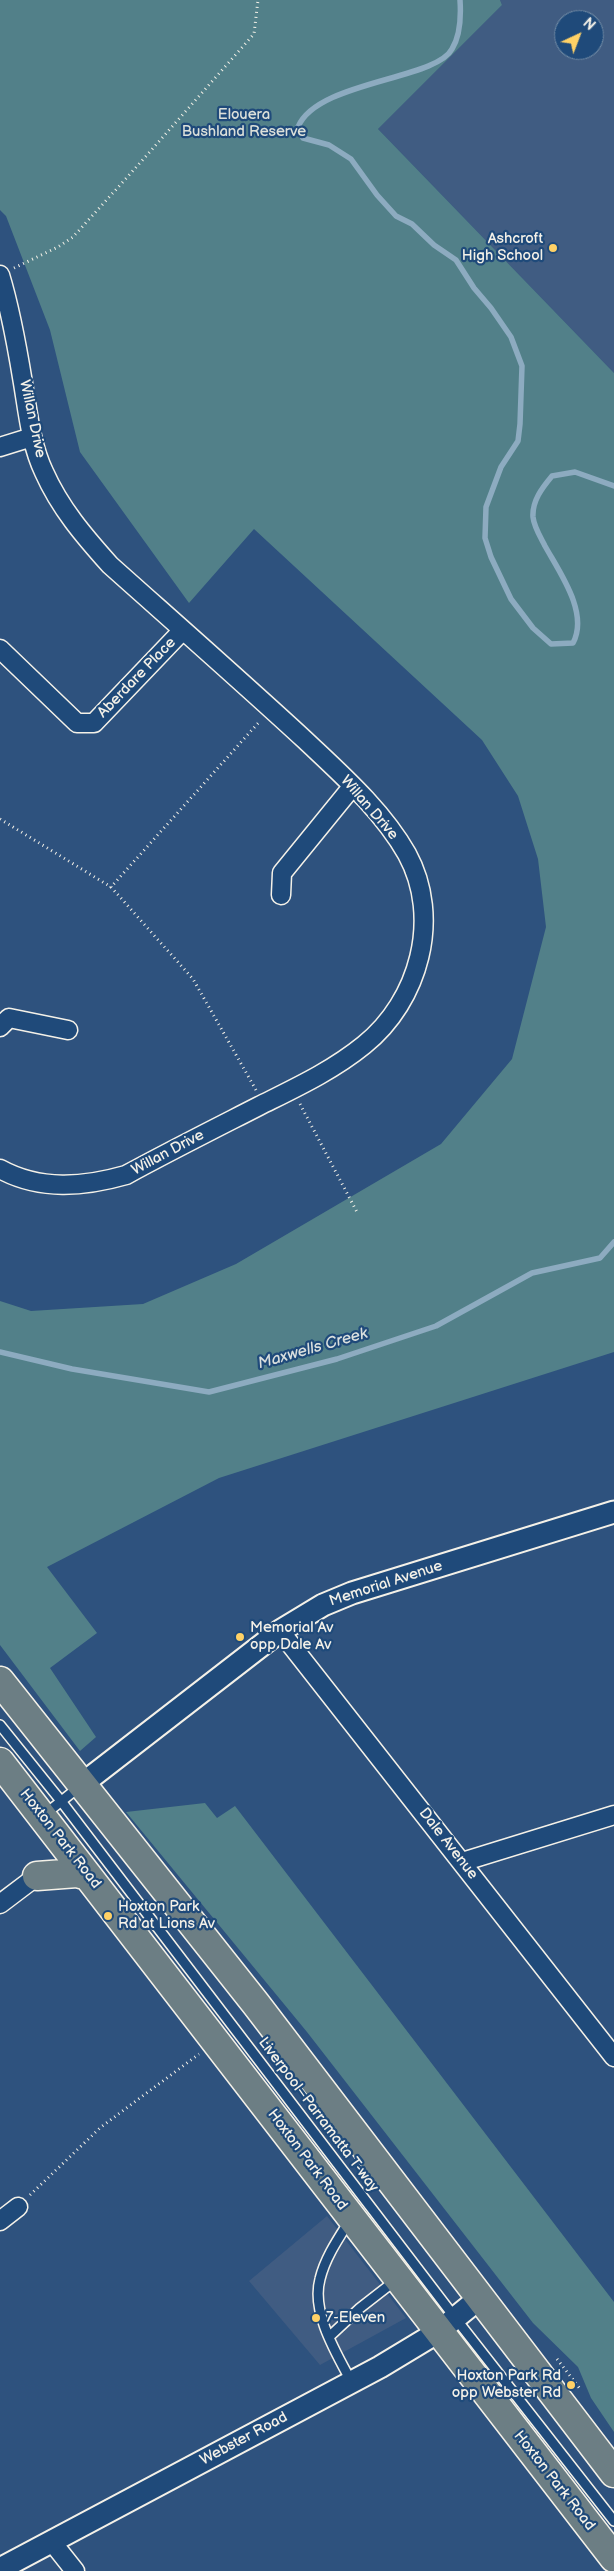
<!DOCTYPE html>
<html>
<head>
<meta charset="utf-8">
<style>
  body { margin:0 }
  #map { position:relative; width:614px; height:2571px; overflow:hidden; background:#2e527e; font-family:"Balsamiq Sans",sans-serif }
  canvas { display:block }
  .north { position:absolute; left:554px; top:10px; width:50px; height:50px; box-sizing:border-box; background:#1f4a7a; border:1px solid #748da6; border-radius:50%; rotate:43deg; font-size:14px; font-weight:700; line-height:20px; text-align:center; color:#f4f1e8 }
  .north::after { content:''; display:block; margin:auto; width:18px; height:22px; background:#ffd166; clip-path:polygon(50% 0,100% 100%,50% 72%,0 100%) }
</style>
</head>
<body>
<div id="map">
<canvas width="614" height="2571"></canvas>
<div class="north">N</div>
</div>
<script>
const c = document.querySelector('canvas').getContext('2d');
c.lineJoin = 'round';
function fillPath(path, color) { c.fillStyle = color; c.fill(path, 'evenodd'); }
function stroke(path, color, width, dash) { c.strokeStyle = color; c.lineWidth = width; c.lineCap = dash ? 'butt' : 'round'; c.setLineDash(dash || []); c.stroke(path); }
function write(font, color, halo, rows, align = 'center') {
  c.font = font + ' "Balsamiq Sans",sans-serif'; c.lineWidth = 4.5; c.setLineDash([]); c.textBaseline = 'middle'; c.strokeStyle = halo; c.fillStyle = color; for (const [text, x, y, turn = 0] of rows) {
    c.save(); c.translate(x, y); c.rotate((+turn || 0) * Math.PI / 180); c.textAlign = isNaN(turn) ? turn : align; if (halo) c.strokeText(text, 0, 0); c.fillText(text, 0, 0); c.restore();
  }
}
fillPath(new Path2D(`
  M 500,0 L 614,0 L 614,373 L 378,129 L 502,5 ZM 564,20 L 594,20 L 594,50 L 564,50 Z
  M 327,2216 L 406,2318 L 320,2365 L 249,2281 Z`), '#405c82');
fillPath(new Path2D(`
  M 0,0 L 500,0 L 502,5 L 378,129 L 614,373 L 614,1352 L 219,1478 L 47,1567 L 97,1633 L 50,1668 L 96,1737 L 80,1751 L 0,1645 L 0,1301 L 31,1311 L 143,1304 L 236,1264 L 441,1144 L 512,1059 L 546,927 L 538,859 L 518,796 L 482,740 L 254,529 L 189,603 L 80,452 L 50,330 L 6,216 L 0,210 Z
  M 205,1803 L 217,1818 L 235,1806 L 614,2302 L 614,2432 L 591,2398 L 578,2367 L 533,2323 L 307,2032 L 126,1812 Z`), '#528089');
stroke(new Path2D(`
  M 460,0 C 461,15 460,36 452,49 C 436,80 317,81 298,127 L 303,138 L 329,145 L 351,159 L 377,195 L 396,216 L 412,224 L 434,245 L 456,260 L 474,288 L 491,308 L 511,337 L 522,366 L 520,424 L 518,441 L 501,467 L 486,507 L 485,538 L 491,557 L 511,599 L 533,628 L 551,644 L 573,643 C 589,613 560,573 545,546 C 541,538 534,527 533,517 C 532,501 542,488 552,476 L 575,472 L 614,486
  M 0,1352 L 72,1369 L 209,1392 L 337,1359 L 436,1326 L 532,1273 L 600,1258 L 614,1242`), '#8dabc0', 5.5);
const service = new Path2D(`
  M 0,1725 L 61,1801 L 456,2319 L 614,2521
  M 44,1815 L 79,1787
  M 350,2220 C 338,2239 325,2258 320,2279 C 311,2312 336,2353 351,2381
  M 330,2336 L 360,2308 L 396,2280`);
const minor = new Path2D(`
  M 0,275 C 11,311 17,346 23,383 C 28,413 31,445 44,472 C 60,508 84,536 110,565 C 175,623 241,681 305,740 C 341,774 382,810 407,854 C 442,918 419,1001 364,1045 C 332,1071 295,1088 259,1106 C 214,1129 170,1151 126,1175 C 84,1187 40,1191 0,1169
  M 0,447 L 32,437
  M 0,649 L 77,723 L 94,723 L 183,630
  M 281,895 L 282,873 L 352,787
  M 0,1027 L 9,1018 L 68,1030
  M 280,1631 L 614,2057
  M 462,1862 L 614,1815
  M 0,1904 L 37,1876
  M 0,2221 L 18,2207
  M 52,2542 L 75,2571`);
const tertiary = new Path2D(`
  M 81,1785 L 280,1631 L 323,1605 L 352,1593 L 614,1512
  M 0,2569 L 380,2367 L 438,2332 L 481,2297`);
const primary = new Path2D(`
  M 0,1681 L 256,2004 L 614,2473
  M 0,1762 L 614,2558
  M 37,1876 L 77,1873 L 88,1876`);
stroke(service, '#f4f1e8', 12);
stroke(minor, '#f4f1e8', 21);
stroke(tertiary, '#f4f1e8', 25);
stroke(primary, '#f4f1e8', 31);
stroke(new Path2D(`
  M 14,268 L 58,247 L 73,237 L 131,173 L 254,34 L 258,0
  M 0,819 L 111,887
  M 256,1090 L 193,979 L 111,887 L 260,721
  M 300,1104 L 358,1214
  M 30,2195 L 101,2127 L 199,2054
  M 557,2359 L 581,2390`), '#f4f1e8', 3, [1, 4]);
stroke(service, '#1f4a7a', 9);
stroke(minor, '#1f4a7a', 18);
stroke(tertiary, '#1f4a7a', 21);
stroke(primary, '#6c7e84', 28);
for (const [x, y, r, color] of [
  [553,248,5,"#ffd166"],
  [240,1637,5,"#ffd166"],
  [108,1916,5,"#ffd166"],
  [316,2318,5,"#ffd166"],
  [571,2385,5,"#ffd166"]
]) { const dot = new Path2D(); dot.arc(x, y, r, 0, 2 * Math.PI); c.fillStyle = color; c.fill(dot); stroke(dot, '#1f4a7a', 2); }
write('15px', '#dce0da', '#1f4a7a', [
  ["Elouera",244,115],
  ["Bushland Reserve",244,132]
]);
write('15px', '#f4f1e8', '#1f4a7a', [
  ["Ashcroft",543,239,"right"],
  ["High School",543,256,"right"],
  ["Memorial Av",250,1628],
  ["opp Dale Av",250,1645],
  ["Hoxton Park",118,1907],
  ["Rd at Lions Av",118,1924],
  ["7-Eleven",326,2318],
  ["Hoxton Park Rd",561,2376,"right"],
  ["opp Webster Rd",561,2393,"right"]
], 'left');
write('15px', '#f4f1e8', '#1f4a7a', [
  ["Willan Drive",32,419,78],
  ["Aberdare Place",137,678,-46],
  ["Willan Drive",369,808,49],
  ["Willan Drive",168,1153,-28],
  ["Memorial Avenue",386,1584,-18],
  ["Hoxton Park Road",60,1839,52],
  ["Dale Avenue",448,1844,52],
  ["Liverpool–Parramatta T-way",318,2115,53],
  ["Hoxton Park Road",307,2160,53],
  ["Webster Road",244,2439,-28],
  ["Hoxton Park Road",554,2481,52]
]);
write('italic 16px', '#dadfde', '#1f4a7a', [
  ["Maxwells Creek",313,1349,-16]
]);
</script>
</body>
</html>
